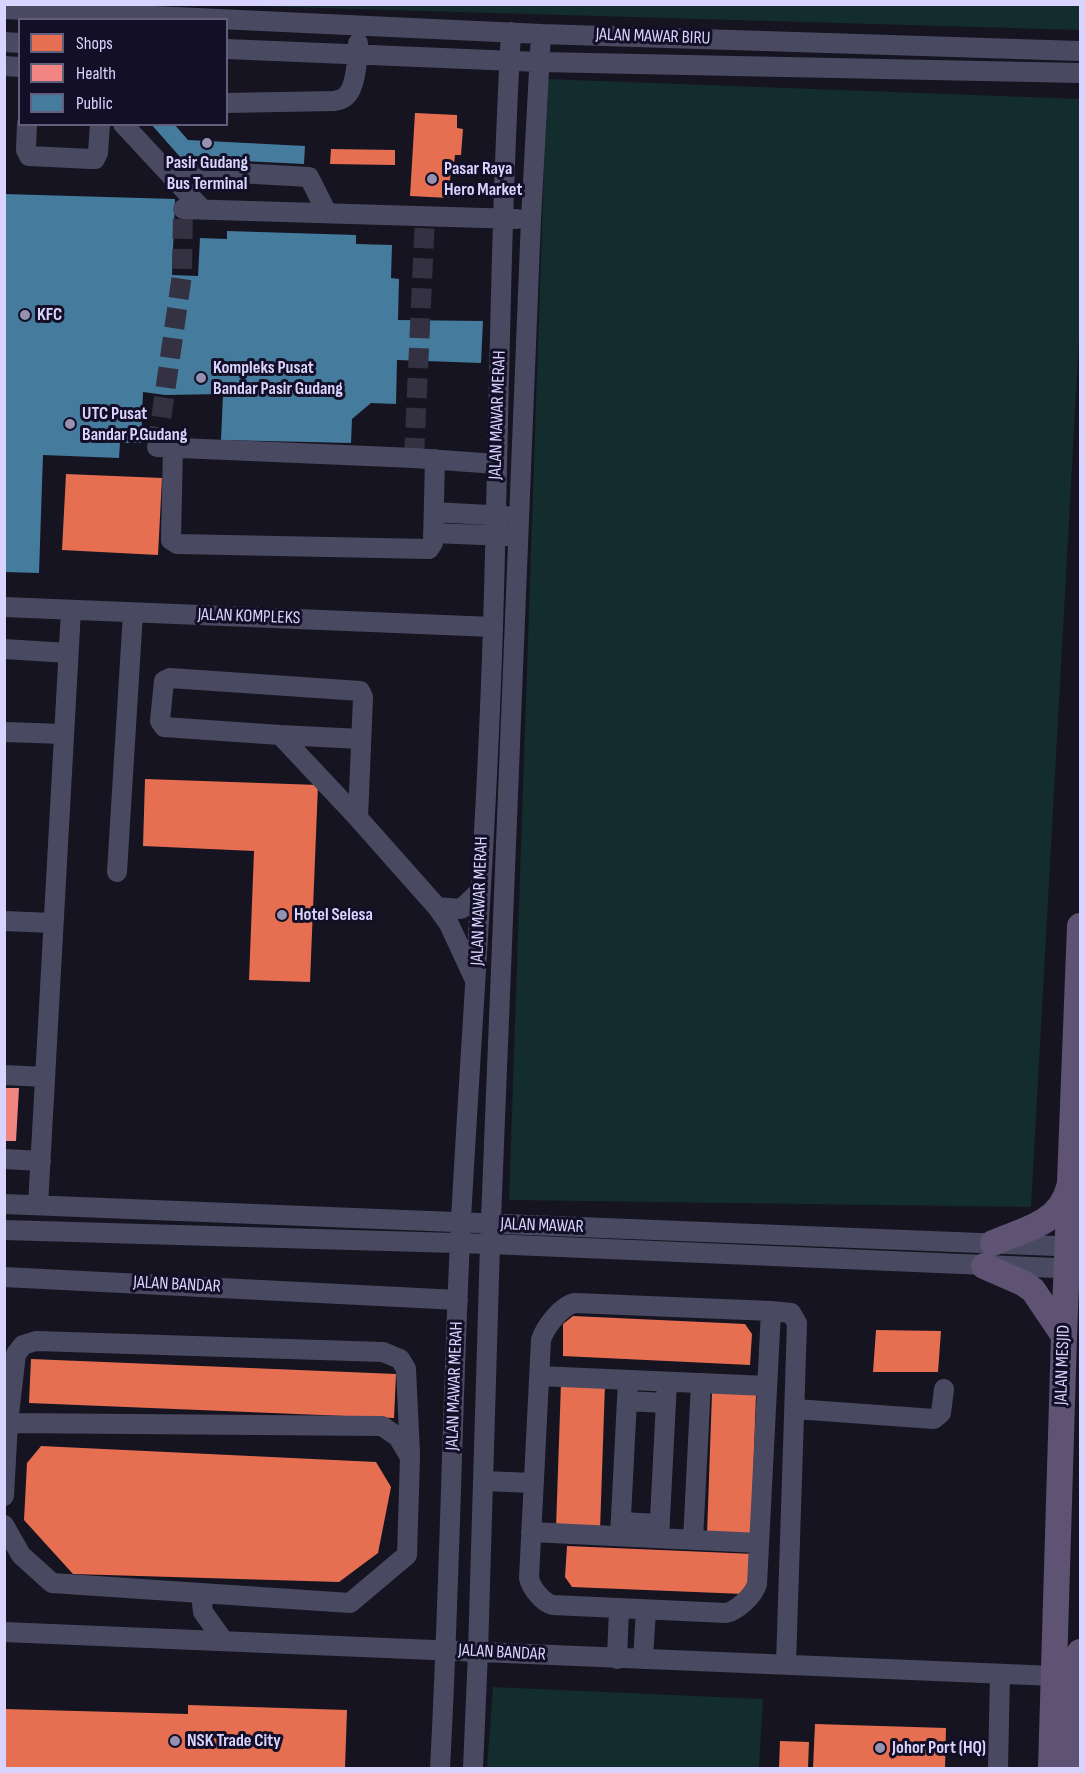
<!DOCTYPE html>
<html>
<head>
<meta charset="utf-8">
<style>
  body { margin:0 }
  #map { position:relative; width:1085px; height:1773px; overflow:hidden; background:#161421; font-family:"Sofia Sans Condensed",sans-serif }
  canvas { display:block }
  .frame { position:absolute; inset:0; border:6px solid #d9d4ff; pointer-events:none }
  .legend { position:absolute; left:18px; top:18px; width:210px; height:108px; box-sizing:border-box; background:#130f26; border:2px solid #625e7d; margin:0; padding:8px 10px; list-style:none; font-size:18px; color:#d9d4ff }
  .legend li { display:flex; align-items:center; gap:12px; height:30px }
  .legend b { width:30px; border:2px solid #625e7d }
</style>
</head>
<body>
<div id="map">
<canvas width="1085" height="1773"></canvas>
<div class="frame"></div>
<ul class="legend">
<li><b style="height:16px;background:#e76f51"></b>Shops</li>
<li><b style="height:16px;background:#f28482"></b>Health</li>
<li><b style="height:16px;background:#457b9d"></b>Public</li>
</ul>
</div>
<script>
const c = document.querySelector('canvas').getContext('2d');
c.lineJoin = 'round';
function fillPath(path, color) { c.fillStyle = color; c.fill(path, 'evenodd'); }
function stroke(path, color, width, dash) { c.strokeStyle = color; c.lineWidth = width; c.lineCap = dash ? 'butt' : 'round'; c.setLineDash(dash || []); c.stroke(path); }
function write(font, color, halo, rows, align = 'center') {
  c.font = font + ' "Sofia Sans Condensed",sans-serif'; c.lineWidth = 6; c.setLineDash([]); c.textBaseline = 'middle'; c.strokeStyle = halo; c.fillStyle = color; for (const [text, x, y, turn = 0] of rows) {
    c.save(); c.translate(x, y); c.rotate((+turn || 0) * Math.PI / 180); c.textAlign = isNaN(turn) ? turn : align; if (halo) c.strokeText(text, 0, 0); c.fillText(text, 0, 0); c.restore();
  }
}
fillPath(new Path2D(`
  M 1080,4 L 1080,30 L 217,5 L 217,4 Z
  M 547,79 L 1080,99 L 1080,321 L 1031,1207 L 509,1200 Z
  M 493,1687 L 763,1699 L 759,1768 L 487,1768 Z`), '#132c2d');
fillPath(new Path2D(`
  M 415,113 L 457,115 L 457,128 L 463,129 L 461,155 L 455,155 L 454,164 L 451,164 L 449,198 L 410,196 Z
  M 331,149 L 395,150 L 395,165 L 330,164 Z
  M 256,285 L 326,288 L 324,358 L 253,356 Z
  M 66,474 L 162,478 L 158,555 L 62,550 Z
  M 145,779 L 318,785 L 310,982 L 249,980 L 254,851 L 143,846 Z
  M 573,1316 L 745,1324 L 752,1334 L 750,1365 L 563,1356 L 563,1324 Z
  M 876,1330 L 941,1331 L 938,1372 L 873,1372 Z
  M 31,1359 L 396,1374 L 394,1418 L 29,1403 Z
  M 561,1383 L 605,1384 L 600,1530 L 556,1528 Z
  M 712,1393 L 756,1394 L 751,1536 L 707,1535 Z
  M 41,1446 L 376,1462 L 391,1487 L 378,1553 L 339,1582 L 73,1574 L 24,1520 L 27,1463 Z
  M 567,1546 L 754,1554 L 754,1586 L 744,1594 L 572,1587 L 565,1577 Z
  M 188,1705 L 347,1710 L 345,1768 L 4,1768 L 4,1709 L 188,1714 Z
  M 815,1724 L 946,1728 L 945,1768 L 813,1768 Z
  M 780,1741 L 809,1742 L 808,1768 L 779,1768 Z`), '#e76f51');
fillPath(new Path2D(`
  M 4,1088 L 19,1088 L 16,1141 L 4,1141 Z`), '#f28482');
fillPath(new Path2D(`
  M 151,124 L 174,124 L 188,140 L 305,146 L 304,164 L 181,158 Z
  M 4,194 L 175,199 L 172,275 L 198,276 L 200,238 L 227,239 L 227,231 L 356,235 L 356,244 L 392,245 L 391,278 L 399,279 L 398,320 L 483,321 L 481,363 L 397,360 L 396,404 L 371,403 L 352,419 L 351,443 L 221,440 L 223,394 L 165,395 L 143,392 L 141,443 L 120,443 L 119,458 L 43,455 L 39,573 L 4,572 Z`), '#457b9d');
stroke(new Path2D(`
  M 157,447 L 182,275 L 183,209
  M 414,458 L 425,216`), '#333142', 20, [20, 10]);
stroke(new Path2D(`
  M 4,9 L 541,34 L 1080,51
  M 4,42 L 20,43
  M 226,49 L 539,62 L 1080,73
  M 4,66 L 20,67
  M 226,103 L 334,101 C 339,100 344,99 347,95 C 356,86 358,56 358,43
  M 27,124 L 26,150 L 29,156 L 91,159 L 95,159 L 98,153 L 100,124
  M 123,124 L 203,210
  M 166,169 L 309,177 L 327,213
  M 183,209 L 517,219
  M 157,447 L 414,458 L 496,464
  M 173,448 L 171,537 L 171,540 L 177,544 L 429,549 L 433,543 L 435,459
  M 434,512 L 506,516
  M 433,533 L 507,536
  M 4,607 L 493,627
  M 4,649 L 68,653
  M 4,732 L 64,734
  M 280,735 L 361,739
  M 358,818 L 363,697 L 360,691 L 170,678 L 164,681 L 160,721 L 164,727 L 280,735 L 358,818 L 437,907 L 449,924 L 474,978
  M 117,872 L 133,613
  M 437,907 L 461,909 L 480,891
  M 4,921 L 53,923
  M 4,1075 L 45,1077
  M 4,1159 L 41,1161
  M 4,1204 L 1080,1247
  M 38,1205 L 71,610
  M 4,1230 L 490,1244 L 1080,1269
  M 4,1277 L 458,1300
  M 771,1311 L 757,1584 C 754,1595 737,1611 726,1613 L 553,1605 C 543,1603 531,1588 529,1578 L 541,1340 C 545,1327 562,1305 575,1303 L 771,1311 L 791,1313 L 797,1323 L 786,1664
  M 539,1376 L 767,1386
  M 627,1401 L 666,1403
  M 795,1409 L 934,1419 L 941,1413 L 944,1389
  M 4,1423 L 8,1423 L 16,1354 L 23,1345 L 36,1341 L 383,1352 L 400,1359 L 406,1369 L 410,1454
  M 483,1481 L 534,1483
  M 4,1496 L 8,1423 L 382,1426 L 398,1437 L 410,1457 L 407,1555 L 350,1603 L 52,1583 L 21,1555 L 4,1525
  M 621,1522 L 660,1524
  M 531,1532 L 759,1543
  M 620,1536 L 628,1380
  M 659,1538 L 667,1382
  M 693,1540 L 701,1383
  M 201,1594 L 203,1612 L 223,1640
  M 4,1632 L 1054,1676
  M 617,1659 L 619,1608
  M 643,1659 L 646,1610
  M 440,1768 C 450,1585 452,1402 461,1219 C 472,1021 487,824 493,626 C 499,428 500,230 511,32
  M 473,1768 L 478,1652 L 490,1244 L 531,219 L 541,34
  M 998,1768 L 1000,1674`), '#4a4962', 20);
stroke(new Path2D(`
  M 993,1243 C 1023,1230 1060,1224 1069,1187
  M 984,1266 L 1023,1283 L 1033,1290 L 1064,1336
  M 1051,1768 L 1064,1336 L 1080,926
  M 1077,1768 L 1080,1652`), '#5e5373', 26);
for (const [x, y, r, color] of [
  [207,143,6,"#9591b1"],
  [432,179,6,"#9591b1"],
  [25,315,6,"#9591b1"],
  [201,378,6,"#9591b1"],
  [70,424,6,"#9591b1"],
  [282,915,6,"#9591b1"],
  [175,1741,6,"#9591b1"],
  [880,1748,6,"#9591b1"]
]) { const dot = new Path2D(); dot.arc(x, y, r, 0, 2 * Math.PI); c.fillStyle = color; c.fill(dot); stroke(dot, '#130f26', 2); }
write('18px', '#d9d4ff', '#130f26', [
  ["JALAN MAWAR BIRU",653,37,2],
  ["JALAN MAWAR MERAH",498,415,-88],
  ["JALAN KOMPLEKS",249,617,2],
  ["JALAN MAWAR MERAH",480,901,-88],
  ["JALAN MAWAR",542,1226,2],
  ["JALAN BANDAR",177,1285,3],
  ["JALAN MESJID",1063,1365,-88],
  ["JALAN MAWAR MERAH",455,1386,-88],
  ["JALAN BANDAR",502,1653,3]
]);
write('bold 18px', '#d9d4ff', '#130f26', [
  ["Pasir Gudang",207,163,"center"],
  ["Bus Terminal",207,184,"center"],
  ["Pasar Raya",444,169],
  ["Hero Market",444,190],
  ["KFC",37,315],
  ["Kompleks Pusat",213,368],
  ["Bandar Pasir Gudang",213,389],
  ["UTC Pusat",82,414],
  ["Bandar P.Gudang",82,435],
  ["Hotel Selesa",294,915],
  ["NSK Trade City",187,1741],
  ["Johor Port (HQ)",892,1748]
], 'left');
</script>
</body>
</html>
